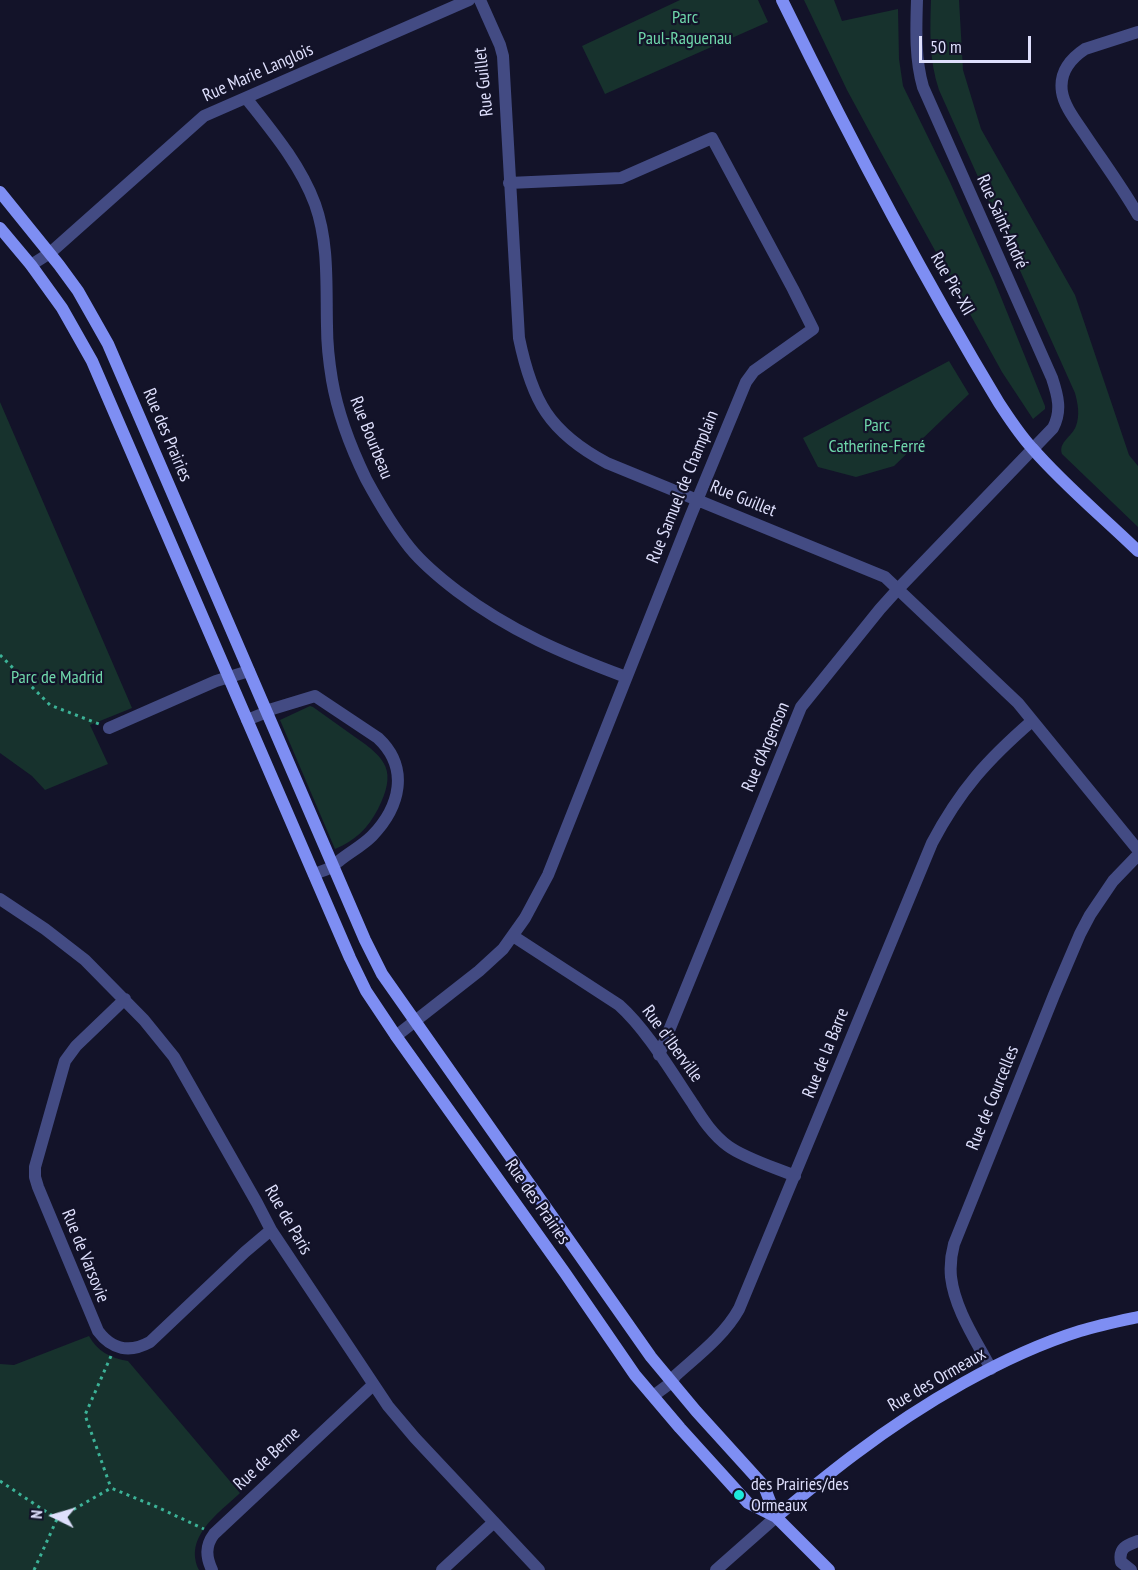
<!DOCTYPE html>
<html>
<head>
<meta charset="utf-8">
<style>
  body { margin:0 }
  #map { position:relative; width:1138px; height:1570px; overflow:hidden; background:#131329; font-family:"PT Sans Narrow",sans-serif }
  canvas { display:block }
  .north { position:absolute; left:24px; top:1486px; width:60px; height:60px; -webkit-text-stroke:4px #131329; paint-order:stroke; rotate:275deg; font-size:16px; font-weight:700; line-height:24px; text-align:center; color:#dedffc }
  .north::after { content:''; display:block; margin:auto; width:21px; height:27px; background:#dedffc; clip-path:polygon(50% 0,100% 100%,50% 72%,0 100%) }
  .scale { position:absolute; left:919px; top:36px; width:112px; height:27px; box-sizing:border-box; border:3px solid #dedffc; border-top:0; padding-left:8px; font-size:18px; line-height:21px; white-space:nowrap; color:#dedffc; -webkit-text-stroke:4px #131329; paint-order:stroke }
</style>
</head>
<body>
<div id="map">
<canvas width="1138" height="1570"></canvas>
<div class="north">N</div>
<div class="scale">50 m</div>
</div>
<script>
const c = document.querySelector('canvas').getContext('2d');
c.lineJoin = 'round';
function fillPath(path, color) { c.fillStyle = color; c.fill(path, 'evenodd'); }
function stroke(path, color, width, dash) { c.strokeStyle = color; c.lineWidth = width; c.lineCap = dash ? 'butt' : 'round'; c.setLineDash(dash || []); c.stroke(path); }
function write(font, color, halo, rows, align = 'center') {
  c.font = font + ' "PT Sans Narrow",sans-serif'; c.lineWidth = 4.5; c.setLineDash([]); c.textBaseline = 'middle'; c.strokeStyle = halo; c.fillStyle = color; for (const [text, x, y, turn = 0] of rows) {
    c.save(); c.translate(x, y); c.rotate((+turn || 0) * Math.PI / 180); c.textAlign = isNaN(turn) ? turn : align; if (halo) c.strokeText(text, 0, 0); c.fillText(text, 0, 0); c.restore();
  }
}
fillPath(new Path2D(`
  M 680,0 L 758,0 L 768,22 L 605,94 L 582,46 Z
  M 804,0 L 834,0 L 842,21 L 898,9 L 899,59 L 903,86 L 950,182 L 994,280 L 1045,406 L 1045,409 L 1033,419 L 1002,372 L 879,149 L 847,90 Z
  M 931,0 L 959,0 L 963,70 L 981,129 L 1075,295 L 1129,455 L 1138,466 L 1138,527 L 1062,454 C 1058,442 1072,437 1076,426 C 1080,415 1078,404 1075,393 L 939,90 C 929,60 930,31 931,0 Z
  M 949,361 L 969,394 L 894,466 L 856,477 L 818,467 L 803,438 Z
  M 0,402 L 132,708 L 90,725 L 108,764 L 45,790 L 32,776 L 0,753 Z
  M 310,706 L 313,707 C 327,717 341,727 355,737 C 387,759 397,771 378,809 C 368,828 355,841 335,849 L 280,720 Z
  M 89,1336 C 97,1351 110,1358 128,1361 L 240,1493 C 219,1513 183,1537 199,1570 L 0,1570 L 0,1364 L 14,1365 Z`), '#17322d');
stroke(new Path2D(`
  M 0,655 L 50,705 L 99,724
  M 111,1356 L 85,1415 L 111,1488
  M 0,1481 L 57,1519
  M 34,1570 L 57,1519 L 111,1488 L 157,1507 L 204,1529`), '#3cb297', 3, [3, 4.5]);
stroke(new Path2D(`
  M 480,0 L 500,45 L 503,56 L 519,338 C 532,401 549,432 607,463 L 885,577 L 1018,703 L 1138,850
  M 1138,32 L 1085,49 C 1070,59 1059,73 1062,92 C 1064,106 1076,121 1084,133 C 1102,160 1122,187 1138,215
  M 246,98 C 272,131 300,164 315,204 C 329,243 326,286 327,326 C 327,344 329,362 332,380 C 338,415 351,448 366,479 C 379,503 393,527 410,548 C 423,564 440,578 457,591 C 510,631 564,654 626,677
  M 31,265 L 50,253 L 204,116 L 469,0
  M 247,720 L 267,712 L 269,710 L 315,696 L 378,738 C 410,768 400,807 372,836 C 362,846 350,852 339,861 C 333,865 338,863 332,867 C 326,870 320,872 314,874
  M 109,728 L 216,681 L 249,671
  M 0,899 L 45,929 L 85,960 L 144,1020 L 174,1057 L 257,1203 L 271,1230 L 388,1406 L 415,1438 L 539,1570
  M 513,936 L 619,1005 C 647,1030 672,1073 693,1104 C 703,1120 713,1135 728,1146 C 744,1158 776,1168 795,1176
  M 125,999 L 76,1046 L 65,1061 L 35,1167 L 35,1177 L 38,1187 L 98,1331 C 112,1350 130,1353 150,1342 L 245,1252 L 271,1230
  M 396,1036 L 479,971 L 503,949 L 525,918 L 548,875 L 691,515 L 746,382 L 754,371 L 813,329 L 793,289 L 712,138 L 621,178 L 509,183
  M 659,1055 L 801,707 L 880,609 L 898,589 L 1053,428 C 1062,411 1058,396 1052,378 L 923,87 C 915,59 916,30 917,0
  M 991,1369 C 976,1340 955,1310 951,1277 C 950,1266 951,1255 954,1244 L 1054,995 L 1080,934 L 1090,915 L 1113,881 L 1138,855
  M 653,1396 L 672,1382 L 675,1376 C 697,1356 724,1336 739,1309 L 932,843 C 960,790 987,760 1032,721
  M 212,1570 C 206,1557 205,1546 214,1534 L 373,1385
  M 442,1570 L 494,1522
  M 716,1570 L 776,1517
  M 1131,1570 L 1121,1562 C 1118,1548 1127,1545 1138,1541`), '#434b83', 12);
stroke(new Path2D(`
  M 782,0 C 849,137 920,272 999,403 C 1009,418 1019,434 1032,448 C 1064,485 1103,517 1138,551
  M 0,192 L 59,265 L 78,291 L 108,344 L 365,940 L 382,974 L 651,1357 L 696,1411 L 764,1486 L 776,1517
  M 0,228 L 31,265 L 62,308 L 92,361 L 350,958 L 366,991 L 396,1036 L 565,1273 L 635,1375 L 680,1428 L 748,1503 L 776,1517 L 829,1570
  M 776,1517 C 802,1496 828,1474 855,1454 C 920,1405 1003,1355 1080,1331 C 1099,1325 1119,1321 1138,1317`), '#7e8ef3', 12);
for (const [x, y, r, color] of [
  [739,1495,6,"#1ceadc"]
]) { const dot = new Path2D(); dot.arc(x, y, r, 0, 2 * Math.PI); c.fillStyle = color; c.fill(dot); stroke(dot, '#131329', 2); }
write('18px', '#6fd7ab', '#131329', [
  ["Parc",685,18],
  ["Paul-Raguenau",685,39],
  ["Parc",877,426],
  ["Catherine-Ferré",877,447],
  ["Parc de Madrid",57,678]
]);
write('18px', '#dedffc', '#131329', [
  ["Rue Marie Langlois",258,73,-24],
  ["Rue Guillet",484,82,-96],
  ["Rue Saint-André",1002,222,66],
  ["Rue Pie-XII",952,284,60],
  ["Rue des Prairies",167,435,67],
  ["Rue Bourbeau",371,438,68],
  ["Rue Samuel de Champlain",683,487,-68],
  ["Rue Guillet",743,499,22],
  ["Rue d'Argenson",766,747,-67],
  ["Rue d'Iberville",672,1044,54],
  ["Rue de la Barre",826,1053,-68],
  ["Rue de Courcelles",993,1098,-68],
  ["Rue des Prairies",537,1202,55],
  ["Rue de Paris",288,1220,60],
  ["Rue de Varsovie",85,1256,68],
  ["Rue des Ormeaux",937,1380,-30],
  ["Rue de Berne",267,1459,-43]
]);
write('18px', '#dedffc', '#131329', [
  ["des Prairies/des",751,1485],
  ["Ormeaux",751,1506]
], 'left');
</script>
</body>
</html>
